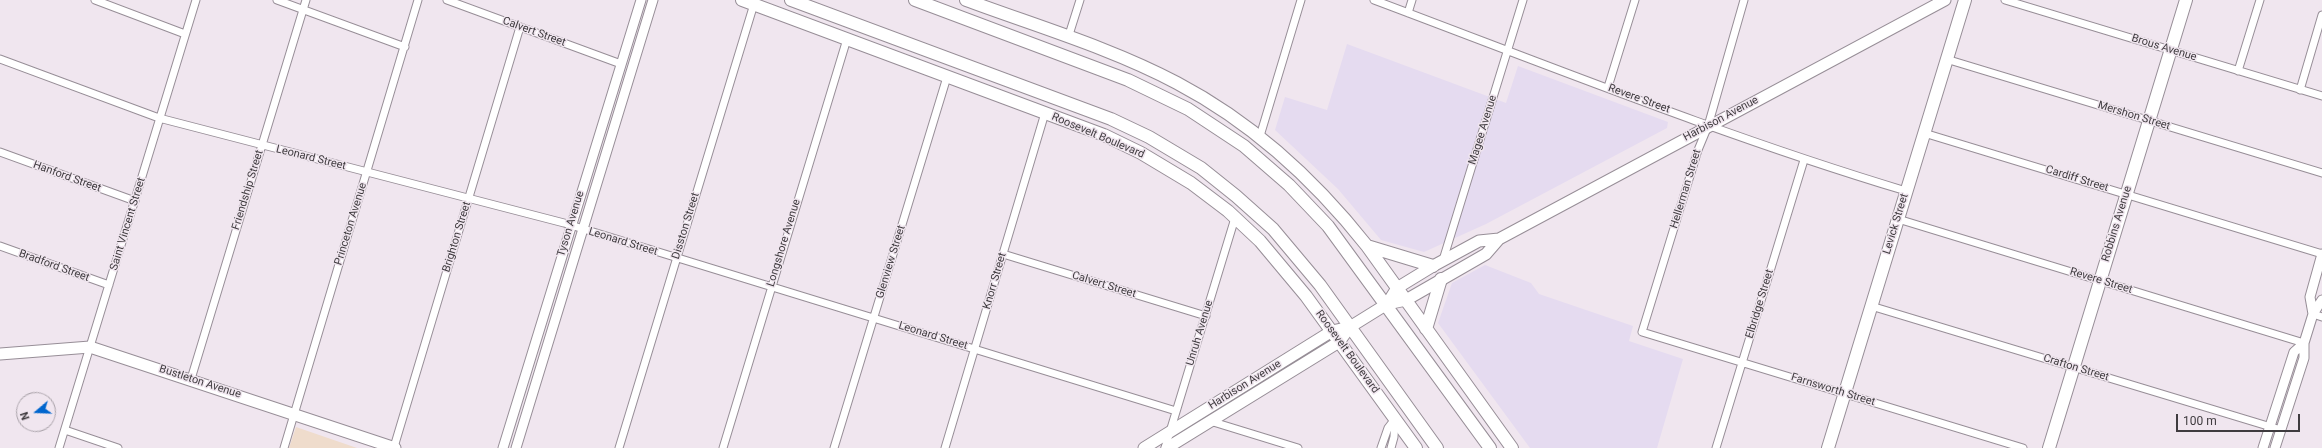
<!DOCTYPE html>
<html>
<head>
<meta charset="utf-8">
<style>
  body { margin:0 }
  #map { position:relative; width:2322px; height:448px; overflow:hidden; background:#f0e6ef; font-family:Roboto,sans-serif }
  canvas { display:block }
  .north { position:absolute; left:16px; top:392px; width:40px; height:40px; box-sizing:border-box; background:#f0e6ef; border:1px solid #a9a2a9; border-radius:50%; rotate:251deg; font-size:11px; font-weight:700; line-height:16px; text-align:center; color:#3f3b3f }
  .north::after { content:''; display:block; margin:auto; width:14px; height:18px; background:#0066ce; clip-path:polygon(50% 0,100% 100%,50% 72%,0 100%) }
  .scale { position:absolute; left:2176px; top:414px; width:124px; height:18px; box-sizing:border-box; border:2px solid #3f3b3f; border-top:0; padding-left:5px; font-size:12px; line-height:14px; white-space:nowrap; color:#3f3b3f; -webkit-text-stroke:3px #f0e6ef; paint-order:stroke }
</style>
</head>
<body>
<div id="map">
<canvas width="2322" height="448"></canvas>
<div class="north">N</div>
<div class="scale">100 m</div>
</div>
<script>
const c = document.querySelector('canvas').getContext('2d');
c.lineJoin = 'round';
function fillPath(path, color) { c.fillStyle = color; c.fill(path, 'evenodd'); }
function stroke(path, color, width, dash) { c.strokeStyle = color; c.lineWidth = width; c.lineCap = dash ? 'butt' : 'round'; c.setLineDash(dash || []); c.stroke(path); }
function write(font, color, halo, rows, align = 'center') {
  c.font = font + ' Roboto,sans-serif'; c.lineWidth = 3; c.setLineDash([]); c.textBaseline = 'middle'; c.strokeStyle = halo; c.fillStyle = color; for (const [text, x, y, turn = 0] of rows) {
    c.save(); c.translate(x, y); c.rotate((+turn || 0) * Math.PI / 180); c.textAlign = isNaN(turn) ? turn : align; if (halo) c.strokeText(text, 0, 0); c.fillText(text, 0, 0); c.restore();
  }
}
fillPath(new Path2D(`
  M 1347,44 L 1506,103 L 1518,66 L 1668,122 L 1667,128 L 1486,224 L 1424,252 L 1381,240 L 1338,189 L 1275,130 L 1285,97 L 1327,110 Z
  M 1485,265 L 1531,283 L 1539,294 L 1633,326 L 1629,341 L 1683,359 L 1657,448 L 1530,448 L 1438,323 L 1452,283 Z`), '#e5dbf0');
fillPath(new Path2D(`
  M 296,427 L 357,448 L 289,448 Z`), '#efdccc');
const minor = new Path2D(`
  M 95,0 L 185,34
  M 277,0 L 405,47
  M 447,0 L 621,64
  M 1374,0 C 1550,66 1726,137 1906,191
  M 1744,0 L 1708,126 L 1698,150 L 1642,332 L 2023,448
  M 2005,0 L 2322,96
  M 1408,13 L 1412,0
  M 1068,38 L 1080,0
  M 0,59 L 159,118 L 564,223 L 1176,411
  M 1946,59 L 2322,173
  M 2238,71 L 2260,0
  M 1608,87 L 1635,0
  M 2300,90 L 2322,15
  M 1924,133 L 2322,254
  M 1260,136 L 1301,0
  M 0,152 L 135,201
  M 1898,219 L 2304,343
  M 0,246 L 109,285
  M 1003,254 L 1206,316
  M 1443,260 L 1523,0
  M 1871,306 L 2281,430
  M 2313,314 L 2322,317
  M 191,379 L 306,0
  M 1210,421 L 1298,448
  M 65,430 L 118,448
  M 394,447 L 520,27
  M 59,448 L 196,0
  M 284,448 L 418,0
  M 619,448 L 754,4
  M 723,448 L 847,39
  M 834,448 L 947,77
  M 945,448 L 1045,113
  M 1165,448 L 1235,218
  M 1381,448 L 1388,428 L 1395,419
  M 1391,448 L 1394,437 L 1395,419
  M 1716,448 L 1804,160`);
const tertiary = new Path2D(`
  M 2313,314 L 2310,297 L 2322,254
  M 503,448 L 641,0
  M 516,448 L 653,0
  M 2263,448 L 2294,352 L 2304,343
  M 2275,448 L 2304,358 L 2304,343 L 2313,314 L 2322,300`);
const primary = new Path2D(`
  M 1387,304 L 1397,288 L 1433,266 L 1479,241 L 1499,239
  M 0,354 L 90,347 L 395,448
  M 1144,448 L 1332,331 L 1350,327 L 1387,304 L 1406,300 L 1486,254 L 1499,239 L 1945,0
  M 1167,448 L 1339,342 L 1350,327`);
const trunk = new Path2D(`
  M 742,0 L 1104,135 L 1141,153 L 1191,183 L 1228,211 L 1260,241 L 1306,296 L 1416,448
  M 791,0 L 1111,119 L 1149,137 L 1201,168 L 1236,196 L 1273,229 L 1320,285 L 1437,448
  M 915,0 L 1128,80 L 1188,109 L 1244,146 L 1289,185 L 1328,226 L 1490,448
  M 966,0 C 1036,26 1111,48 1177,83 C 1253,123 1314,179 1367,246 L 1512,448
  M 1367,246 L 1433,266
  M 1426,329 L 1441,279
  M 1828,448 L 1965,0
  M 2049,448 L 2186,0`);
stroke(minor, '#978e97', 9);
stroke(tertiary, '#978e97', 11);
stroke(primary, '#978e97', 13);
stroke(trunk, '#978e97', 14);
stroke(minor, '#fff', 7);
stroke(tertiary, '#fff', 9);
stroke(primary, '#fff', 11);
stroke(trunk, '#fff', 12);
write('11px', '#3f3b3f', '#f0e6ef', [
  ["Calvert Street",534,32,20],
  ["Brous Avenue",2164,48,17],
  ["Revere Street",1639,99,20],
  ["Mershon Street",2134,116,17],
  ["Harbison Avenue",1721,119,-28],
  ["Magee Avenue",1483,130,-73],
  ["Roosevelt Boulevard",1098,136,23],
  ["Leonard Street",311,158,14],
  ["Hanford Street",67,177,20],
  ["Cardiff Street",2077,179,17],
  ["Hellerman Street",1686,189,-73],
  ["Friendship Street",248,190,-73],
  ["Saint Vincent Street",128,224,-73],
  ["Princeton Avenue",351,224,-73],
  ["Tyson Avenue",571,224,-73],
  ["Levick Street",1896,224,-73],
  ["Robbins Avenue",2117,224,-73],
  ["Disston Street",686,226,-73],
  ["Brighton Street",457,237,-73],
  ["Leonard Street",623,242,17],
  ["Longshore Avenue",784,243,-73],
  ["Glenview Street",891,262,-73],
  ["Bradford Street",54,266,20],
  ["Knorr Street",995,281,-74],
  ["Revere Street",2101,281,17],
  ["Calvert Street",1104,285,17],
  ["Elbridge Street",1760,304,-73],
  ["Unruh Avenue",1200,333,-73],
  ["Leonard Street",933,336,17],
  ["Roosevelt Boulevard",1347,352,54],
  ["Crafton Street",2076,368,17],
  ["Bustleton Avenue",200,382,18],
  ["Harbison Avenue",1245,385,-32],
  ["Farnsworth Street",1833,390,17]
]);
</script>
</body>
</html>
